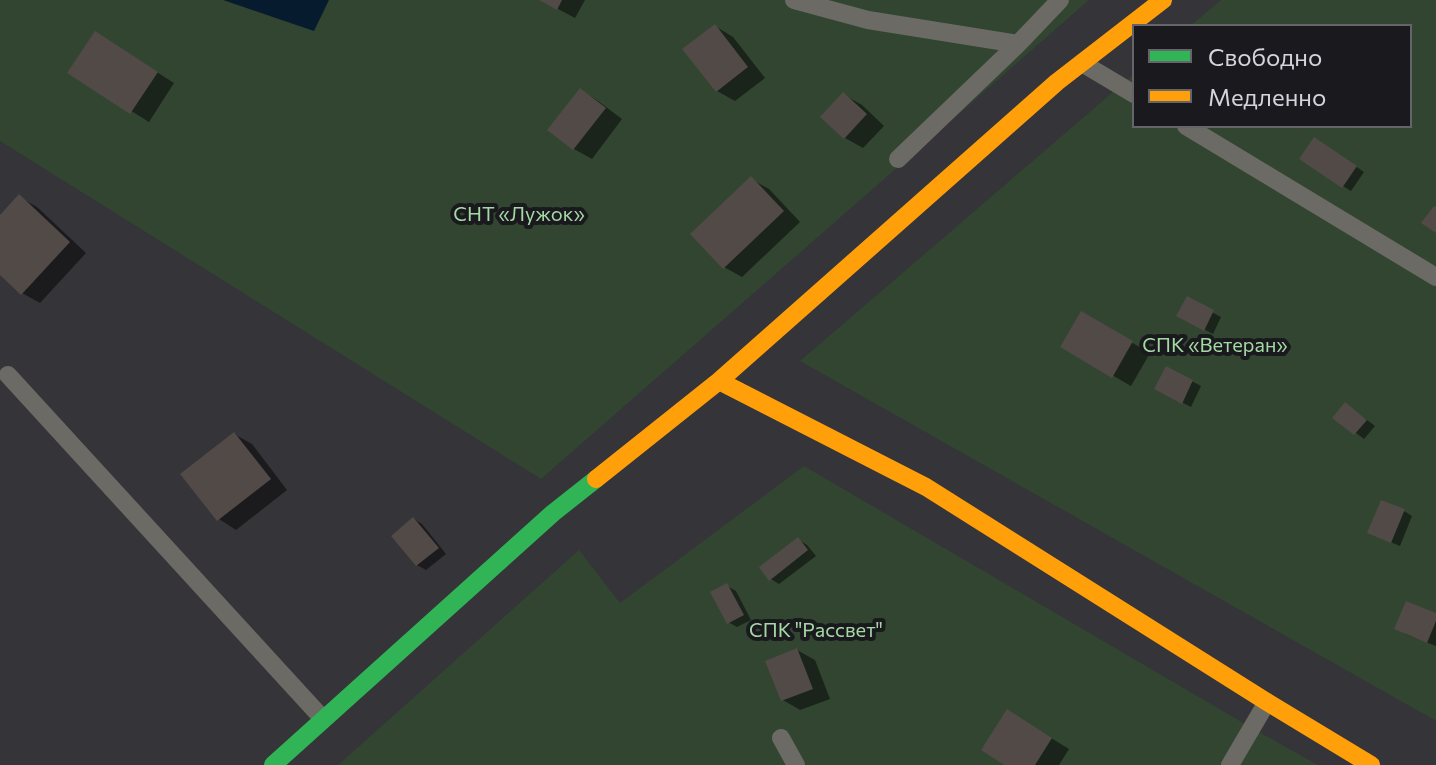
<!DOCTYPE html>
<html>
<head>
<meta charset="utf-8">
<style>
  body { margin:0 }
  #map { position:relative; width:1436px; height:765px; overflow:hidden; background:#343439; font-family:Commissioner,sans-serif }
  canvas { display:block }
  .legend { position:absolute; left:1132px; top:24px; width:280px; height:104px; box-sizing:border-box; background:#19191e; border:2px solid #64646a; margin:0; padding:10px 14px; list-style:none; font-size:24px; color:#d5d4dc }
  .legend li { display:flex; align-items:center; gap:16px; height:40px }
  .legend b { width:40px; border:2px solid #64646a }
</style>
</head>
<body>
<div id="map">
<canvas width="1436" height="765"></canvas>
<ul class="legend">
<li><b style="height:10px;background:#30b455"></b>Свободно</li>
<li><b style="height:10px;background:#ff9f0a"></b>Медленно</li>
</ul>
</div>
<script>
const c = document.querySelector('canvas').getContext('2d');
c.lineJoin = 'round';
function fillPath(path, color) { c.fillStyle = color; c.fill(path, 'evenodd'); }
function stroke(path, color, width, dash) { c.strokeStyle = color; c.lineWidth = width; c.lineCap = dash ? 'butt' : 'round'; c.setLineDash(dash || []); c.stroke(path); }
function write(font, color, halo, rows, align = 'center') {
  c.font = font + ' Commissioner,sans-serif'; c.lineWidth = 8; c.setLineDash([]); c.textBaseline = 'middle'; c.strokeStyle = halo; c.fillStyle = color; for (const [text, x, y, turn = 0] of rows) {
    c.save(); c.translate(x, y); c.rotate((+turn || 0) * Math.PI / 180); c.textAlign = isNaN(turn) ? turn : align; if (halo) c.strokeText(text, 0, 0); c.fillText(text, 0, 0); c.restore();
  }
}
fillPath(new Path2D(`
  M 0,0 L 1089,0 L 541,479 L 0,141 Z
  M 1221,0 L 1436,0 L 1436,721 L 800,361 L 1134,74 L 1134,126 L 1410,126 L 1410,26 L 1190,26 Z
  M 804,466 L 1252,728 L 1318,765 L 338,765 L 579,550 L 620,603 Z`), '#314531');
fillPath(new Path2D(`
  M 223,0 L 329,0 L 314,31 Z`), '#061b2e');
fillPath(new Path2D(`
  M 541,0 L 585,0 L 575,18 Z
  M 715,26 L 733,37 L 765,78 L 735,101 L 717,91 Z
  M 113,44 L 174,83 L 149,122 L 70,73 Z
  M 581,90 L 598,101 L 622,119 L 592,159 L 574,149 Z
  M 844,95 L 862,105 L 884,126 L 863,148 L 845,138 Z
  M 1323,144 L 1364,172 L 1351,191 L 1343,186 Z
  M 751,179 L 769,189 L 800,222 L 742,277 L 724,267 Z
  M 19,197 L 37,207 L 86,253 L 40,303 L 22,293 L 0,273 L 0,217 Z
  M 1187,299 L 1221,317 L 1213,334 L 1179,316 Z
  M 1082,314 L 1150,353 L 1131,386 L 1062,346 Z
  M 1167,368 L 1201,386 L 1191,407 L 1156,389 Z
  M 1346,404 L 1375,426 L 1364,439 L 1335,417 Z
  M 234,434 L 252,444 L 287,490 L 236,530 L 219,519 Z
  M 1404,511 L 1412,516 L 1400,546 L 1378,537 Z
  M 414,519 L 422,524 L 446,554 L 426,570 L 417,565 Z
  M 799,540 L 807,545 L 816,556 L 779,584 L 771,579 Z
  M 727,586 L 736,591 L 751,620 L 737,627 L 728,622 Z
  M 1436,615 L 1436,646 L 1405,634 Z
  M 797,650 L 815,660 L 830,699 L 800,710 L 783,700 Z
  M 1025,722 L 1069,749 L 1059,765 L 1008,765 Z`), '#0007');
fillPath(new Path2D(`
  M 539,0 L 562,0 L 557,10 Z
  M 715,24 L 748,67 L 716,92 L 682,49 Z
  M 95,31 L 158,72 L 130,114 L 67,73 Z
  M 580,88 L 606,108 L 573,150 L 547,130 Z
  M 843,92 L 867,114 L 844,139 L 820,117 Z
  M 1314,137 L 1357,166 L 1342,188 L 1299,159 Z
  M 751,176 L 784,211 L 723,269 L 690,234 Z
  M 19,194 L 70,242 L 21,295 L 0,275 L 0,215 Z
  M 1434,206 L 1436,207 L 1436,233 L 1421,223 Z
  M 1187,296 L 1214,310 L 1204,331 L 1176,316 Z
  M 1081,311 L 1133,341 L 1112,378 L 1060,347 Z
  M 1166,366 L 1193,380 L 1182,404 L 1154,389 Z
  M 1345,402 L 1367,420 L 1354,435 L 1332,418 Z
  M 234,432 L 271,479 L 217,521 L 180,474 Z
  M 1381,500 L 1405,509 L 1391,543 L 1367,533 Z
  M 413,517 L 439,548 L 416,566 L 391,536 Z
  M 798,537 L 808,550 L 769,581 L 759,567 Z
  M 727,583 L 744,615 L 727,624 L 710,592 Z
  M 1406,601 L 1436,613 L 1436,621 L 1427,643 L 1394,629 Z
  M 797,648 L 813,689 L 781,701 L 765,661 Z
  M 1007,709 L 1052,738 L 1035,765 L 1004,765 L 981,750 Z`), '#514a46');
stroke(new Path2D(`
  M 794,0 L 868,20 L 1018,44 L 1060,0
  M 1082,63 L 1134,94
  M 1186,126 L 1436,277
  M 898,159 L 1018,44
  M 8,375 L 323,719
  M 781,738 L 796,765
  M 1230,765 L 1267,702`), '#6b6a65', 18);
stroke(new Path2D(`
  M 273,765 L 553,513 L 596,479`), '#30b455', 18);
stroke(new Path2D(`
  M 719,381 L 926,487 L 1267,702 L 1371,765
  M 596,479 L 719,381 L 1057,82 L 1163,0`), '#ff9f0a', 18);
write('20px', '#a4d9a3', '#19191e', [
  ["СНТ «Лужок»",519,214],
  ["СПК «Ветеран»",1215,345],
  ["СПК \"Рассвет\"",816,630]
]);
</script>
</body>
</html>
